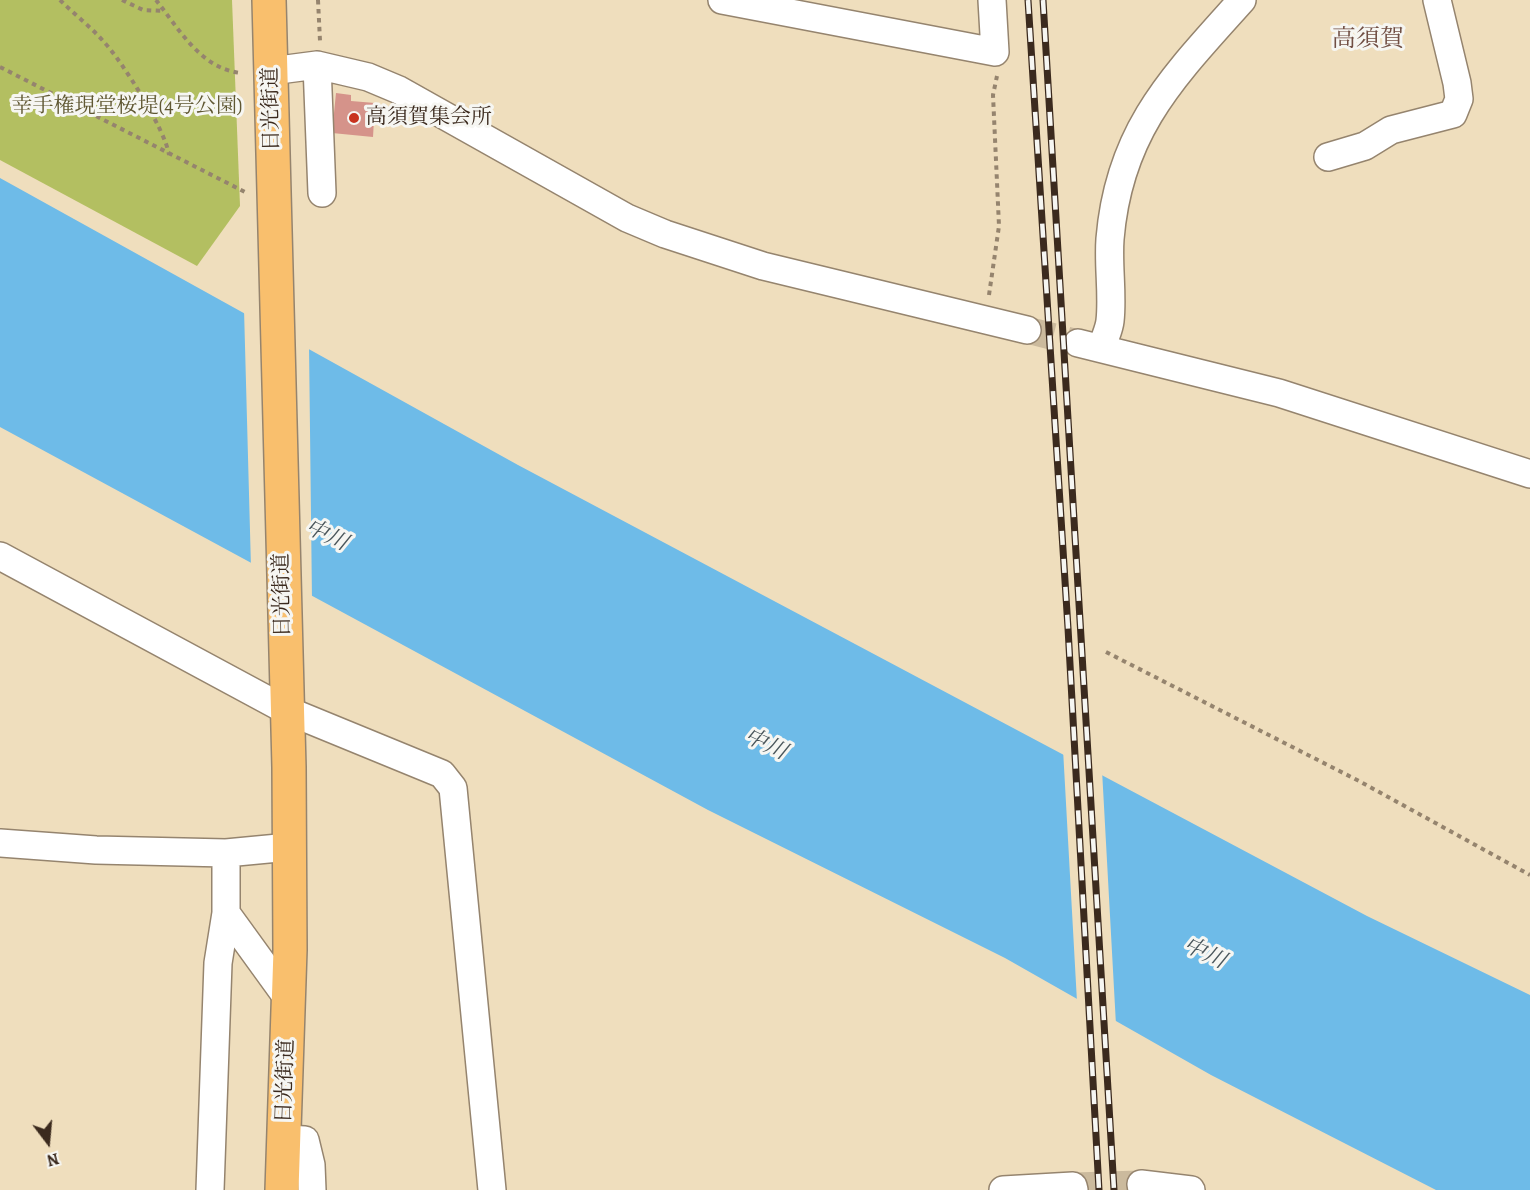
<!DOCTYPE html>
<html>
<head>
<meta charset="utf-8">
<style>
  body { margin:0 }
  #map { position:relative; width:1530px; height:1190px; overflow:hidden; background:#efdebd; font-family:Alegreya,serif }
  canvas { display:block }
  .north { position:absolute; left:18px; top:1112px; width:60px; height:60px; -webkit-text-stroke:4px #f6f6f2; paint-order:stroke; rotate:164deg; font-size:16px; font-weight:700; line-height:24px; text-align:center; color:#3b2a1e }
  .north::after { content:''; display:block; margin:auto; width:21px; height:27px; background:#3b2a1e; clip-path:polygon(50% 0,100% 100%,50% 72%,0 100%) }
</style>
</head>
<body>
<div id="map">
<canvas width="1530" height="1190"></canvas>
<div class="north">N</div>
</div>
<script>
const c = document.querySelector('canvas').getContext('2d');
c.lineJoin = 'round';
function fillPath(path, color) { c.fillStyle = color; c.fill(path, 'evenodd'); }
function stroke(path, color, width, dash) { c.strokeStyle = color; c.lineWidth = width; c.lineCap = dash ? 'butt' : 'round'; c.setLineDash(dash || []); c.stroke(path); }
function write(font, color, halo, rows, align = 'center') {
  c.font = font + ' Alegreya,"Noto Serif JP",serif'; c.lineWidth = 6; c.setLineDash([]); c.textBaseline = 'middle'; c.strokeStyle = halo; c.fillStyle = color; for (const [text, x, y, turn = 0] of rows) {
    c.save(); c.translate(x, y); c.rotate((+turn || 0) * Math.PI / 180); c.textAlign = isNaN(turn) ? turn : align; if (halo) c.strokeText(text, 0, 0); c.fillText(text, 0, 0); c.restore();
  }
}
fillPath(new Path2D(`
  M 0,0 L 232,0 L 240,206 L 197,266 L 0,160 Z`), '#b3bf61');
fillPath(new Path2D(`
  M 0,178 L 518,465 L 1367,916 L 1530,995 L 1530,1190 L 1436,1190 L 1211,1075 L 1005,958 L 708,810 L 0,427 Z`), '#6ebbe8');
fillPath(new Path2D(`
  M 244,309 L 309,345 L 312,601 L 251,568 Z
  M 1063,749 L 1102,770 L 1116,1025 L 1077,1002 Z`), '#efdebd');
fillPath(new Path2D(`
  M 336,93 L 351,95 L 351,101 L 375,103 L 373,137 L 332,133 Z`), '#d5938a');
stroke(new Path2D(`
  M 1027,330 L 1078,343
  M 1073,1186 L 1141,1184`), '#cbba9d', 27, [27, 14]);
const minor = new Path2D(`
  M 722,0 L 995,52 L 992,0
  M 317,65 L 322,193
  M 271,71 L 317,65 L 368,77 L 399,90 L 627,218 L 665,234 L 763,266 L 1027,330
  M 1328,157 L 1365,146 L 1391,130 L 1453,114 L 1459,99 L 1457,83 L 1437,0
  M 1078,343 L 1279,393 L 1530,474
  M 1102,348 C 1104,339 1109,330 1110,321 C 1113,295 1108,266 1110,239 C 1119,130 1173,77 1242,0
  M 0,556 L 286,710 L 442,774 L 453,788 L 492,1190
  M 0,843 L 96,850 L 226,853
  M 289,1000 L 226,913 L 226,853 L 289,847
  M 285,1139 L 305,1140 L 311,1165 L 312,1190
  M 210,1190 L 218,963 L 226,913
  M 1003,1190 L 1073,1186 L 1074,1190
  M 1142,1190 L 1141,1184 L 1191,1190`);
const highway = new Path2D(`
  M 269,0 L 289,767 L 290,950 L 282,1190`);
stroke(minor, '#95846e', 30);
stroke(highway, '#95846e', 36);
stroke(new Path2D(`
  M 60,0 C 74,14 91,27 104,42 C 122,61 166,131 169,155
  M 122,0 L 143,10 L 164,11
  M 156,0 C 179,29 201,69 241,73
  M 318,0 L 320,41
  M 0,67 L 245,192
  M 989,295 L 999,226 L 993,95 L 997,76
  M 1106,652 L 1359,781 L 1530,875`), '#95846e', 4, [4.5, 4.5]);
stroke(minor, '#fff', 27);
stroke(highway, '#f9bf6d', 33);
const rail = new Path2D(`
  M 1028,0 L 1068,628 L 1099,1190
  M 1043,0 L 1114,1190`);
stroke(rail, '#3b2a1e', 7);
stroke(rail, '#f6f6f2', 4.5, [14]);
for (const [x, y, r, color] of [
  [354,118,6,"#c8321e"]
]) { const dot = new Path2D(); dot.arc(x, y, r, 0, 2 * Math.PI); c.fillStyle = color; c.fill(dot); stroke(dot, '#f6f6f2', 2); }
write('21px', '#5f5732', '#f6f6f2', [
  ["幸手権現堂桜堤(4号公園)",127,107]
]);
write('21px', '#3b2a1e', '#f6f6f2', [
  ["日光街道",272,109,-91],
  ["日光街道",283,595,-91],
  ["日光街道",286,1081,-88]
]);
write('21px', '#3b2a1e', '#f6f6f2', [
  ["高須賀集会所",366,118]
], 'left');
write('italic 22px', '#4a565b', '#f6f6f2', [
  ["中川",326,536,25],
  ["中川",765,745,25],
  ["中川",1204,954,25]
]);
write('24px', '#714f44', '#f6f6f2', [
  ["高須賀",1368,40]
]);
</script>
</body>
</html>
